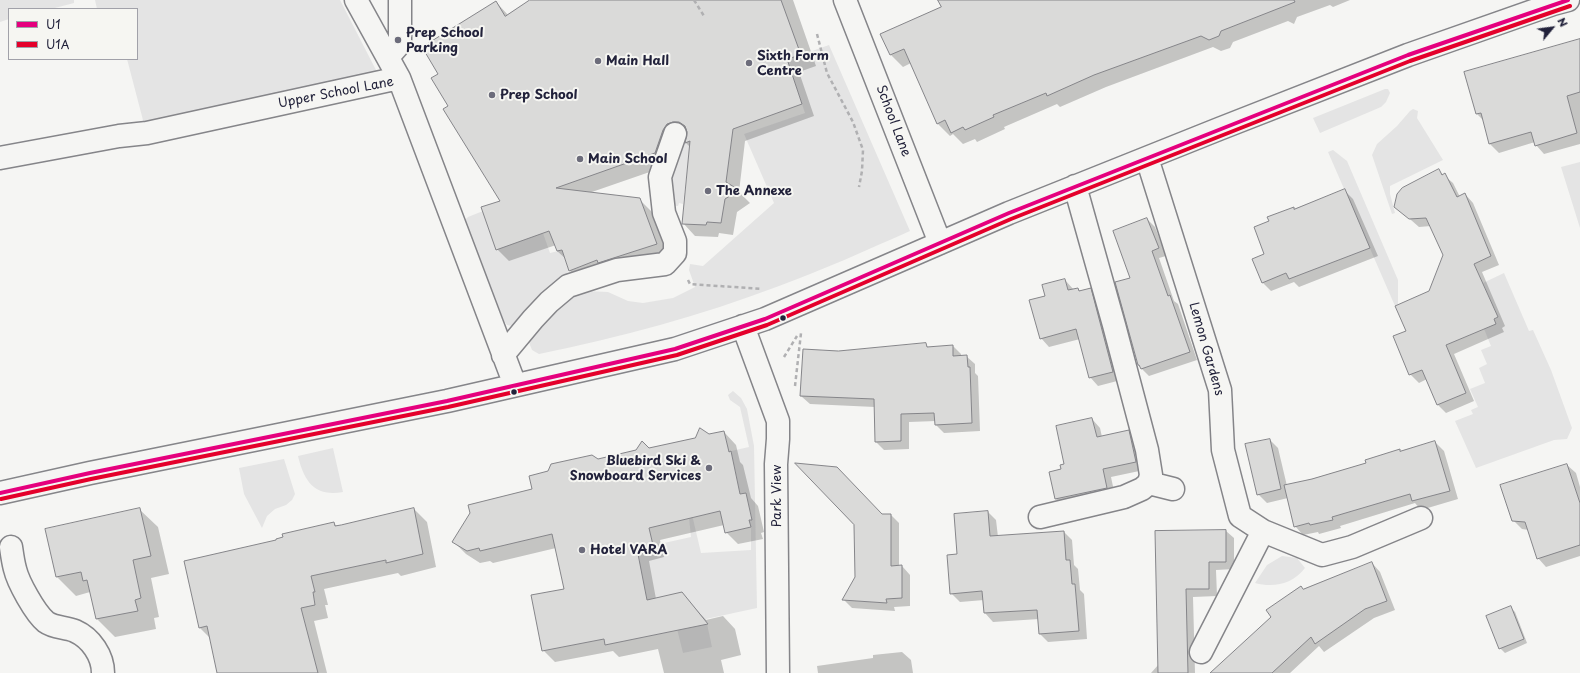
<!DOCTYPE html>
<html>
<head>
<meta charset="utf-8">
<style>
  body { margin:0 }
  #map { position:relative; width:1580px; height:673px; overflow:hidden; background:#f5f5f3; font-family:"Playpen Sans",sans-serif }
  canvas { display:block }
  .legend { position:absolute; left:8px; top:8px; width:130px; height:52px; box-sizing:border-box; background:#f6f6f2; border:1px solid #a1a1a9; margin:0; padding:5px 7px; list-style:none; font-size:12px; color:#22223b }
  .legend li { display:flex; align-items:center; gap:8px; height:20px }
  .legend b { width:20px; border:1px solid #a1a1a9 }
  .north { position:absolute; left:1532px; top:8px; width:40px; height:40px; -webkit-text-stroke:3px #f6f6f2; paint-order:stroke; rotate:61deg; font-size:11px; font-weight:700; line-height:16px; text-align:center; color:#22223b }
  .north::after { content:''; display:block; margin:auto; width:14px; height:18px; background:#22223b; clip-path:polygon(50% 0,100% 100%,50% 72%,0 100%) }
</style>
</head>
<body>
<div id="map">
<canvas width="1580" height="673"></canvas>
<ul class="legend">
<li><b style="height:5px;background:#e5007d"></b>U1</li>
<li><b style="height:5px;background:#e4002b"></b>U1A</li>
</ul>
<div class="north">N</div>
</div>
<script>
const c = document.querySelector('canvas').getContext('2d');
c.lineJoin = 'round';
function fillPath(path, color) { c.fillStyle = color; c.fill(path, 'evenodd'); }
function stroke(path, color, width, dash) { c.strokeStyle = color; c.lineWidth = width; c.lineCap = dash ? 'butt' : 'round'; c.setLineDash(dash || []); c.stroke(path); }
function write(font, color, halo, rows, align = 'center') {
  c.font = font + ' "Playpen Sans",sans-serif'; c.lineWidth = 4; c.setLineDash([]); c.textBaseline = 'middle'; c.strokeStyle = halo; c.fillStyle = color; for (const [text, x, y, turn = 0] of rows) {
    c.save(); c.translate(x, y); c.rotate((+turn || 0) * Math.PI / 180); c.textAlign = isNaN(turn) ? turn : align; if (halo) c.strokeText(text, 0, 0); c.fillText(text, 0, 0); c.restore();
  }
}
fillPath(new Path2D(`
  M 0,0 L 74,0 L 74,3 L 51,9 L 9,9 L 9,19 L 0,22 Z
  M 95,0 L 340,0 L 377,72 L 144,124 L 127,59 L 137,59 L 137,9 L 97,9 Z
  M 829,45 L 910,231 C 867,250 823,270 779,286 C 700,316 621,337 539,354 L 532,350 L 528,340 L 568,297 L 586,291 L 608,292 L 628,301 L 643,303 L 673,298 L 695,287 L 689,270 L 690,264 L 703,266 L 774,203 L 744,134 L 805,113 L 787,60 Z
  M 1385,89 L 1388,89 L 1390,93 L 1386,102 L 1381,107 L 1320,133 L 1313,118 Z
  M 1413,109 L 1418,111 L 1417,118 L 1443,160 L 1390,186 L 1390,194 L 1395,213 L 1392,214 L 1372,155 L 1377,144 L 1397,126 L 1410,111 Z
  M 697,122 L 689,154 L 683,204 L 679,203 L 678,206 L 667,205 L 666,181 L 681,129 Z
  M 1333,150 L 1347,161 L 1398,280 L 1398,304 L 1395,306 L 1328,152 Z
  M 1580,162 L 1580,228 L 1561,167 Z
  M 483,211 L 538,219 L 550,253 L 562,250 L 569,271 L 520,322 L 512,326 L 507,325 L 504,321 L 465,220 L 468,217 Z
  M 1504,273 L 1529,331 L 1533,330 L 1551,370 L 1572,428 L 1567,439 L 1554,440 L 1476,468 L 1455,421 L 1473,414 L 1471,410 L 1478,407 L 1470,389 L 1485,383 L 1479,368 L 1487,364 L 1481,350 L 1491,346 L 1484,329 L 1498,317 L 1483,283 Z
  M 733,391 L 741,398 L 747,409 L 754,446 L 757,608 L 706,619 L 712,647 L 683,653 L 676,625 L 656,630 L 614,567 L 640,561 L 637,549 L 691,537 L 689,518 L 690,506 L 701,553 L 751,550 L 751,527 L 749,520 L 752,519 L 746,493 L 740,494 L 731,451 L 749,447 L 740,407 L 730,400 L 728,395 Z
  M 333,448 L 343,492 C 314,497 304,481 298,456 Z
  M 284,459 L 295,494 L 292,500 L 286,505 L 275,509 L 267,516 L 262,528 L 244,494 L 239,468 Z
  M 1282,556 L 1297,558 L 1305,568 C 1293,584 1274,588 1255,583 L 1267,565 Z`), '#e4e4e4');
fillPath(new Path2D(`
  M 532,0 L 793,0 L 816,66 L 799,72 L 814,116 L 745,141 L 739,192 L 750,203 L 737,212 L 733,235 L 719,233 L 718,237 L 695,236 L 683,223 L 690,147 L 686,143 L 688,134 L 686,134 L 679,136 L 667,166 L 589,193 L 639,199 L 652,212 L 669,257 L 582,283 L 570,271 L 566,259 L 557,251 L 556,245 L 509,261 L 497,249 L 501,201 L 449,106 L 439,74 L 496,2 L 508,15 Z
  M 959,0 L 1350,0 L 1333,7 L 1330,5 L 1297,17 L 1294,24 L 1288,21 L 1233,42 L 1230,48 L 1221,51 L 1213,47 L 1106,87 L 1060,107 L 1057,104 L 1004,127 L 1005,129 L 977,142 L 975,139 L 963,144 L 953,134 L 950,136 L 938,124 L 911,63 L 903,67 L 891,55 L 882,34 Z
  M 1580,40 L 1580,144 L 1544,154 L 1536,145 L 1535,142 L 1499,153 L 1490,144 L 1484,121 L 1477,114 L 1465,73 Z
  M 1439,171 L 1453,183 L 1460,197 L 1465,194 L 1473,203 L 1499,265 L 1482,272 L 1505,326 L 1502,328 L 1504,332 L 1454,354 L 1474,401 L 1446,413 L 1438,405 L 1427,379 L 1419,383 L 1410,374 L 1407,331 L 1430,292 L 1444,255 L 1431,226 L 1419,227 L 1395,206 Z
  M 1344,190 L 1353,199 L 1378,256 L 1299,287 L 1294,282 L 1271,291 L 1263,283 L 1270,222 L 1294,208 L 1295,210 Z
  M 1147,219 L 1155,227 L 1166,256 L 1159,258 L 1174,301 L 1178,304 L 1197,360 L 1149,376 L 1138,365 L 1132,279 Z
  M 1065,280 L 1074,290 L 1078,289 L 1081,292 L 1090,290 L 1099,298 L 1121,380 L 1098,386 L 1090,377 L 1080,339 L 1049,347 L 1041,338 L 1046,297 Z
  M 925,344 L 929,348 L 953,346 L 961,354 L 961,356 L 966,356 L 975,364 L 975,373 L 978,376 L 980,431 L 944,433 L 936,425 L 936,421 L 909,422 L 909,449 L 884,450 L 876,442 L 875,407 L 810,404 L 801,396 L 838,352 Z
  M 1092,419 L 1100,428 L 1102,437 L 1128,431 L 1137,439 L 1144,470 L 1111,477 L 1115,496 L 1064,508 L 1056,499 L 1062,470 Z
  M 724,432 L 736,445 L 740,462 L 743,465 L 751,498 L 758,506 L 764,532 L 761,533 L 763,539 L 738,544 L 726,532 L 724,525 L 660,540 L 664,557 L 649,561 L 656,599 L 681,593 L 706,620 L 723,616 L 735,629 L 741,655 L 721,660 L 724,673 L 664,673 L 658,649 L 619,657 L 613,651 L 555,662 L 543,650 L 565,590 L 556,548 L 493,563 L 490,561 L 480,563 L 466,554 L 454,542 L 533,490 L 597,460 Z
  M 1270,440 L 1278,448 L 1287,486 L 1367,463 L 1399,450 L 1401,452 L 1435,442 L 1444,451 L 1458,499 L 1421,510 L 1415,503 L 1340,526 L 1341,528 L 1319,534 L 1318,532 L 1303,535 L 1295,526 L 1288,498 L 1267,503 L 1258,494 Z
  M 1567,465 L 1576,473 L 1580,487 L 1580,556 L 1546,567 L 1538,558 L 1529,530 L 1522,529 L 1513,520 Z
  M 139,509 L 158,527 L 169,574 L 151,578 L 159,617 L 154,618 L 156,629 L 115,637 L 97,619 L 90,592 L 76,596 L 57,577 L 46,530 Z
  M 414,509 L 427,522 L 436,567 L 401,576 L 398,573 L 324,589 L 328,605 L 325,605 L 328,618 L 314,621 L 327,673 L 224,673 L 210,638 L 200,628 L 278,541 L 334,523 L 337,527 Z
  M 988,512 L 996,520 L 998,537 L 1064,532 L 1072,540 L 1074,565 L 1078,569 L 1080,590 L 1084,594 L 1087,639 L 1048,642 L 1040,634 L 1039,619 L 993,622 L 985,613 L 984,600 L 960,602 L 951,593 L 958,555 Z
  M 891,515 L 899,523 L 899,566 L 902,566 L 910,575 L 910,606 L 894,607 L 895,611 L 852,608 L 844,600 Z
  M 1226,531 L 1234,538 L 1234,569 L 1216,570 L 1217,596 L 1193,597 L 1195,673 L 1151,673 L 1159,664 L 1156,532 Z
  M 1372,563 L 1380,572 L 1395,610 L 1374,618 L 1324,652 L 1319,646 L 1290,673 L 1212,673 L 1304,590 Z
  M 1510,607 L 1515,612 L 1527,643 L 1505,653 L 1500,648 Z
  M 902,652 L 911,660 L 913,673 L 818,673 L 817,666 L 873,658 L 873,655 Z`), '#0003');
const building = new Path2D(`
  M 530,0 L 781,0 L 801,55 L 787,59 L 802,104 L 733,129 L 726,182 L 739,190 L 725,199 L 721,223 L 707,222 L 706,225 L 682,224 L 690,141 L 685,143 L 687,132 L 685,126 L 679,122 L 673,122 L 667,124 L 663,130 L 655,153 L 556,188 L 640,198 L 657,244 L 598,263 L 597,260 L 569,271 L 562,250 L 557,251 L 549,231 L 496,250 L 481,207 L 500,201 L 443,109 L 448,106 L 431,78 L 438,74 L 422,47 L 496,1 L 505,16 Z
  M 938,0 L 1294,0 L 1295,2 L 1221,31 L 1219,36 L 1209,40 L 1201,36 L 1094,75 L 1047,96 L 1046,93 L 993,115 L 994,117 L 965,130 L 963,127 L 951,133 L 945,120 L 937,124 L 904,49 L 890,55 L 880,34 L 941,7 Z
  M 1580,39 L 1580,92 L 1567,96 L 1577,133 L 1535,146 L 1531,132 L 1489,144 L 1481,113 L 1476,114 L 1464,72 Z
  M 1439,169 L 1442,175 L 1445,173 L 1457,197 L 1465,193 L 1491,256 L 1474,264 L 1498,317 L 1494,319 L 1496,324 L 1446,345 L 1466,393 L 1437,405 L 1422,370 L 1409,375 L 1393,336 L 1406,331 L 1395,306 L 1429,291 L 1443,255 L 1426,218 L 1409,219 L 1394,207 L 1397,194 L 1402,188 Z
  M 1345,189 L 1370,248 L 1289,279 L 1286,273 L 1262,283 L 1252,259 L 1264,254 L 1254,227 L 1269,221 L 1267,217 L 1294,207 L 1294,209 Z
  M 1147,218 L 1159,248 L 1152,251 L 1168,296 L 1170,295 L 1190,352 L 1141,369 L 1139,365 L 1138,365 L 1115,282 L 1130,278 L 1113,231 Z
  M 1065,279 L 1068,290 L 1078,288 L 1079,291 L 1091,288 L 1113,372 L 1089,378 L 1076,329 L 1040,339 L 1029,300 L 1045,296 L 1042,285 Z
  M 926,343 L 927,347 L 953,345 L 953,356 L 967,355 L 968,367 L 970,367 L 972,423 L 935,425 L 934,413 L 901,414 L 901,441 L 875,442 L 874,399 L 800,396 L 803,349 L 838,351 Z
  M 1092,418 L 1097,437 L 1129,430 L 1136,462 L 1103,469 L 1107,488 L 1055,499 L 1049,472 L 1061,469 L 1060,465 L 1064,464 L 1056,426 Z
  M 700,428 L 709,434 L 724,431 L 729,452 L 731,451 L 740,494 L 746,493 L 752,520 L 749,520 L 751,527 L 725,533 L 720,511 L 649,528 L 653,545 L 637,549 L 647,600 L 682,592 L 708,624 L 605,645 L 604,639 L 542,651 L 531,595 L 564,589 L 552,534 L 480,551 L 479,548 L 467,551 L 452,542 L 470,513 L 468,505 L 532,489 L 529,476 L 548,471 L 551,464 L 592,455 L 598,459 L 636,450 L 642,441 L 649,448 L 695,438 Z
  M 1270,439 L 1281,489 L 1257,495 L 1245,444 Z
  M 1435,441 L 1450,491 L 1412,501 L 1410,494 L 1332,517 L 1333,520 L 1310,525 L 1309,523 L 1294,527 L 1284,485 L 1312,479 L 1366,463 L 1365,460 L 1400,449 L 1400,451 Z
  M 795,463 L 837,467 L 882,514 L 891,514 L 891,566 L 902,565 L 902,598 L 886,599 L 887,603 L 842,600 L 855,577 L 854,525 Z
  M 1567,464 L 1580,503 L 1580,545 L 1537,559 L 1525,522 L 1512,521 L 1500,485 Z
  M 140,508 L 151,556 L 133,560 L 141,598 L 135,600 L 138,611 L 96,619 L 87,580 L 83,581 L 81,572 L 56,577 L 45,529 Z
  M 414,508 L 423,554 L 386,563 L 386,560 L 311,576 L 315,592 L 313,592 L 315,605 L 301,608 L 318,673 L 217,673 L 207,626 L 199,628 L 184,561 L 276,540 L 276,539 L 283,537 L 282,534 L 334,522 L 335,526 L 341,525 Z
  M 988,511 L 990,536 L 1064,531 L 1066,560 L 1070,560 L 1072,584 L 1075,584 L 1079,631 L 1039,634 L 1037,610 L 984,613 L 982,591 L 950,594 L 947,555 L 957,554 L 954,514 Z
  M 1226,530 L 1226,562 L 1209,562 L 1209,589 L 1186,589 L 1188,673 L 1158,673 L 1155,531 Z
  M 1372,562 L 1387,601 L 1365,609 L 1315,644 L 1311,637 L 1272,673 L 1210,673 L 1271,617 L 1266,610 L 1301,586 L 1303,589 Z
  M 1511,606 L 1524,639 L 1499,649 L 1486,616 Z`);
fillPath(building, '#dadad9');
stroke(building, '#858589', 1);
const minor = new Path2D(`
  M 356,0 L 399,78
  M 845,0 L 940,243
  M 388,57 L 397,47 L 400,40 L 400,0
  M 0,158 L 119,136 L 147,133 L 399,78 L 515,385
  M 1147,158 L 1220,390 L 1223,450 L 1240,516 L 1263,531 L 1322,555 L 1352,547 L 1421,518
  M 743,326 L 778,421 L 778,439 L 776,464 L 778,673
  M 503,355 L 533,319 L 549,302 L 568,286 L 617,270 L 665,264 L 675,253 L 675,241 L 664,213 L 660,177 L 675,134
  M 1149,483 L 1173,489
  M 0,493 L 90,473 L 447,401 L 675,349 L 765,319 L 1009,213 L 1219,129 L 1408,55 L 1553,4 L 1568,0
  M 1040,517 L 1124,497 L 1142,489 L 1149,483 L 1151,475 L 1147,450 L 1114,325 L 1075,186
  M 11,547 C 12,554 13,562 15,569 C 18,582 35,613 46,622 C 54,628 66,627 75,631 C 91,638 103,656 103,673
  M 1201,652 L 1263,531`);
stroke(minor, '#858589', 25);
stroke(new Path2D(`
  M 694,0 L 704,16
  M 817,34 L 827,73 L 853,122 L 863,150 L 862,171 L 859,187
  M 688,280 L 690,284 L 762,289
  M 784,357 L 797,336
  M 795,386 L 801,333`), '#b0b0b2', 2.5, [4, 3]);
stroke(minor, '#f5f5f3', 22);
stroke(new Path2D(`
  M 0,493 L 90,473 L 447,401 L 675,349 L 765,319 L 1009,213 L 1408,55 L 1568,0`), '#e5007d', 4);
stroke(new Path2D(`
  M 1,499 L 91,479 L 448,407 L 677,355 L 767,325 L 1011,219 L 1410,61 L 1570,6`), '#e4002b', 4);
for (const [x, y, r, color] of [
  [398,40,4,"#6c6c7b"],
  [598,61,4,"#6c6c7b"],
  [749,63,4,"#6c6c7b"],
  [492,95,4,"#6c6c7b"],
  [580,159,4,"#6c6c7b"],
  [708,191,4,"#6c6c7b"],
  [783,318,3.5,"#22223b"],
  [514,392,3.5,"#22223b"],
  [709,468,4,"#6c6c7b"],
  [582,550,4,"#6c6c7b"]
]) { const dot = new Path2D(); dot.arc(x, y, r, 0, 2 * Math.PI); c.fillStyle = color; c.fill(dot); stroke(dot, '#f6f6f2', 1.5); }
write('bold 13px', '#22223b', '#f6f6f2', [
  ["Prep School",406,33],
  ["Parking",406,48],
  ["Sixth Form",757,56],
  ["Centre",757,71],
  ["Main Hall",606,61],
  ["Prep School",500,95],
  ["Main School",588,159],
  ["The Annexe",716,191],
  ["Bluebird Ski &",701,461,"right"],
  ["Snowboard Services",701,476,"right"],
  ["Hotel VARA",590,550]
], 'left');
write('13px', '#22223b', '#f6f6f2', [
  ["Upper School Lane",336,93,-11],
  ["School Lane",893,121,69],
  ["Lemon Gardens",1206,349,74],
  ["Park View",777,496,-90]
]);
</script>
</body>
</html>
